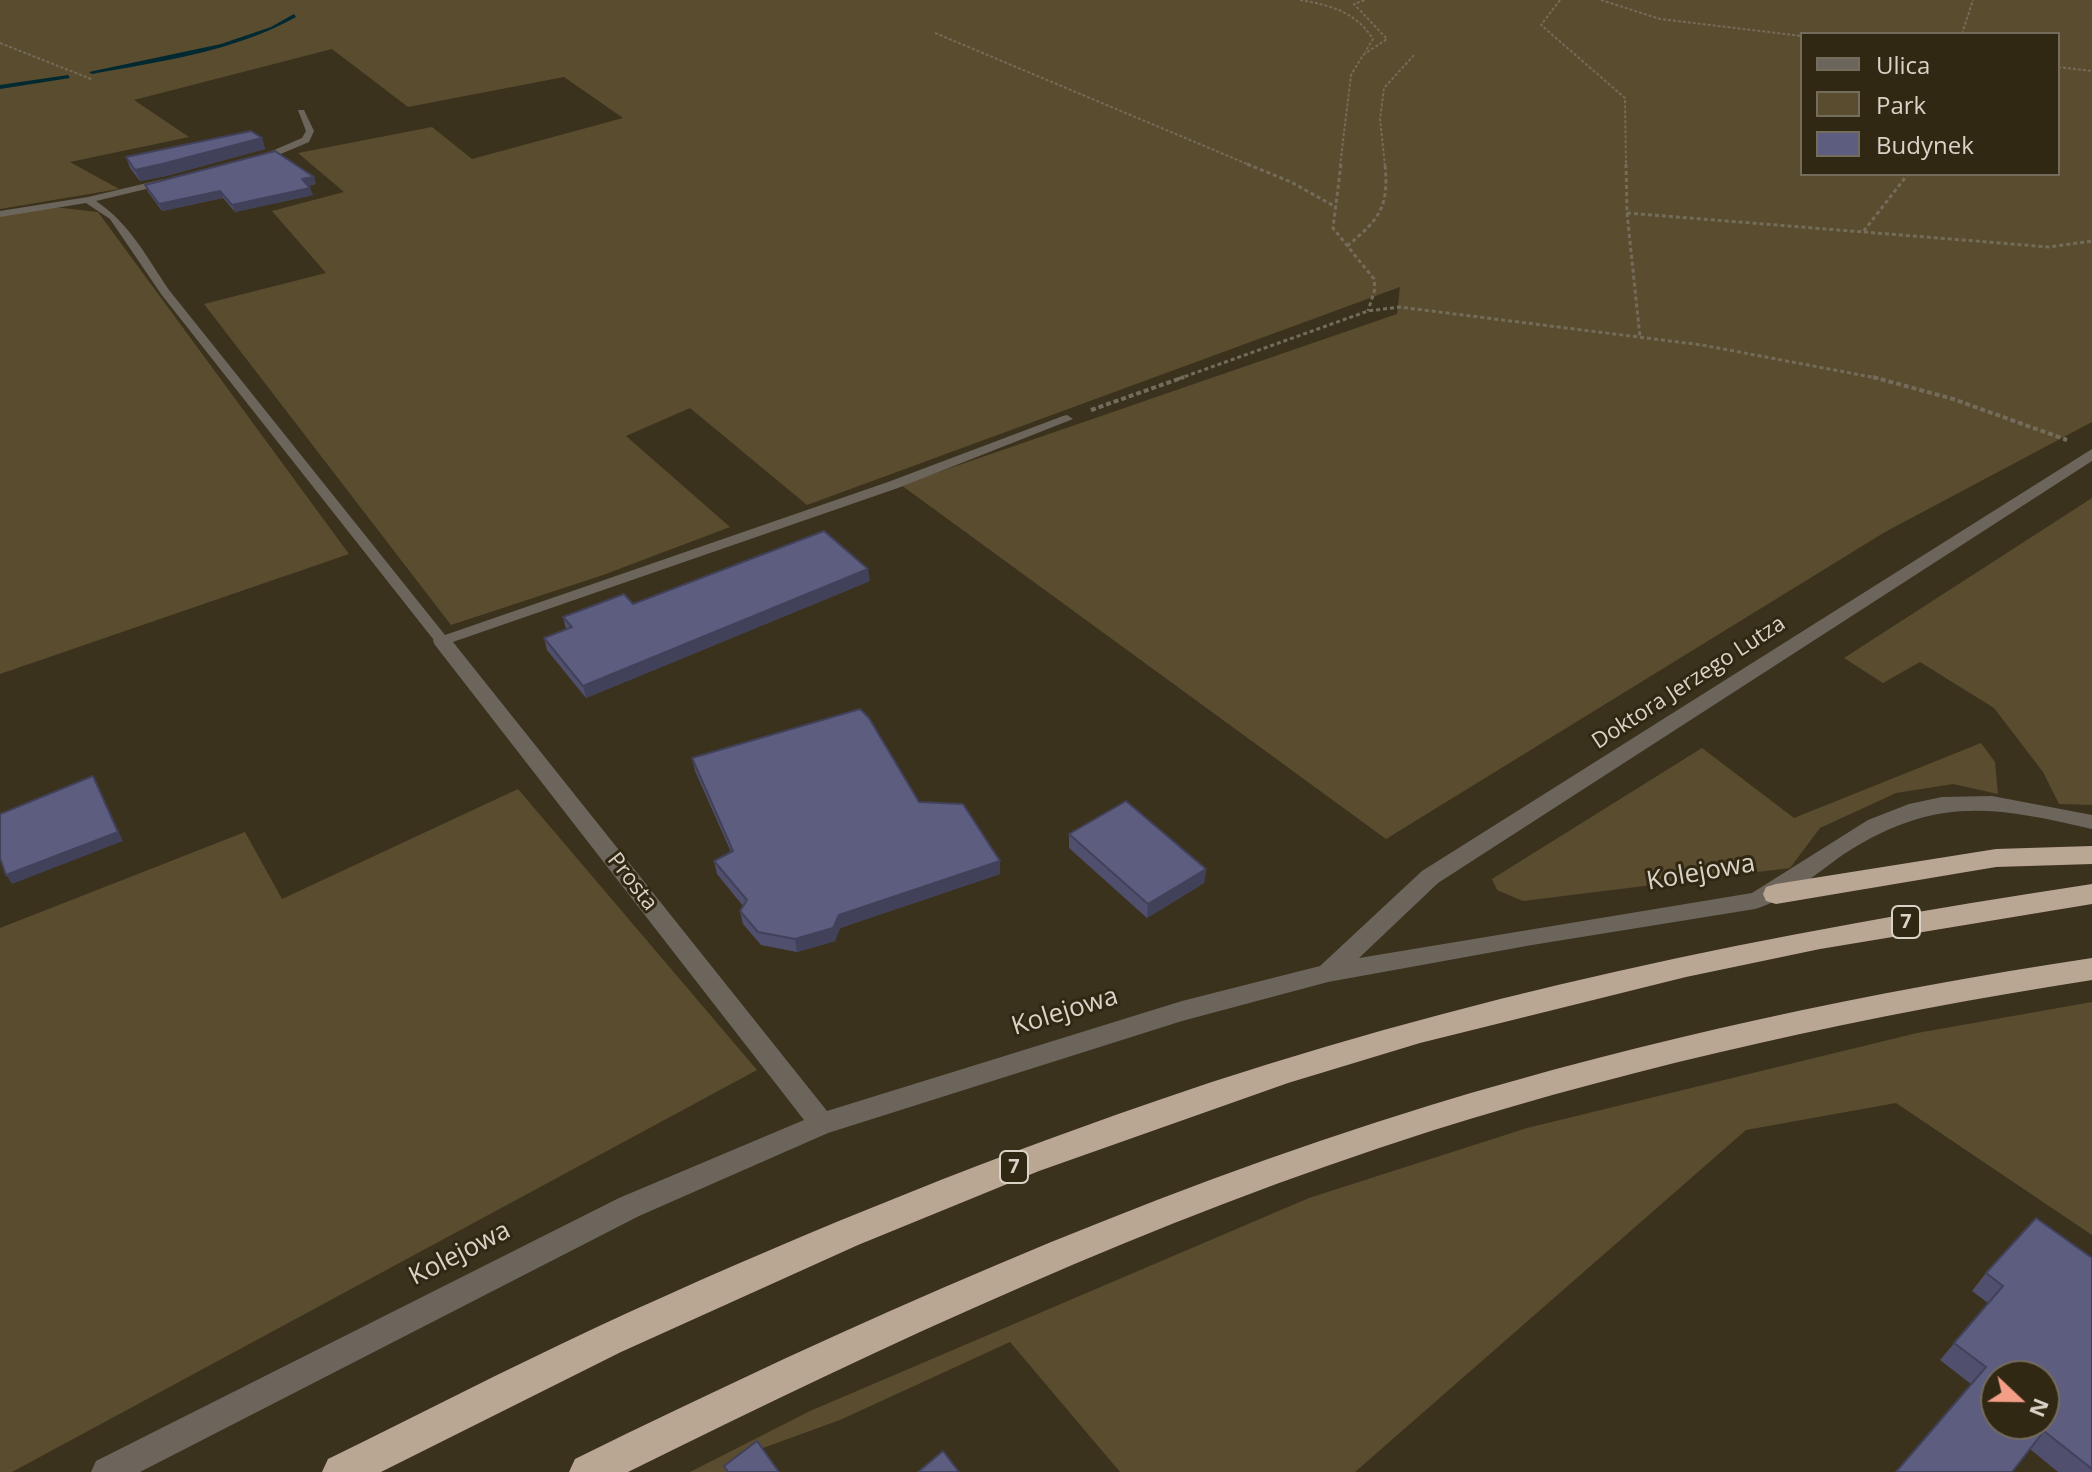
<!DOCTYPE html>
<html>
<head>
<meta charset="utf-8">
<style>
  body { margin:0 }
  #map { position:relative; width:2092px; height:1472px; overflow:hidden; background:#3b321e; font-family:"Open Sans",sans-serif }
  canvas { display:block }
  .legend { position:absolute; left:1800px; top:32px; width:260px; height:144px; box-sizing:border-box; background:#312814; border:2px solid #746c5c; margin:0; padding:10px 14px; list-style:none; font-size:24px; color:#d9d3c7 }
  .legend li { display:flex; align-items:center; gap:16px; height:40px }
  .legend b { width:40px; border:2px solid #746c5c }
  .north { position:absolute; left:1980px; top:1360px; width:80px; height:80px; box-sizing:border-box; background:#312814; border:2px solid #746c5c; border-radius:50%; rotate:112deg; font-size:22px; font-weight:700; line-height:32px; text-align:center; color:#d9d3c7 }
  .north::after { content:''; display:block; margin:auto; width:28px; height:36px; background:#f49e87; clip-path:polygon(50% 0,100% 100%,50% 72%,0 100%) }
</style>
</head>
<body>
<div id="map">
<canvas width="2092" height="1472"></canvas>
<ul class="legend">
<li><b style="height:10px;background:#6c655c"></b>Ulica</li>
<li><b style="height:22px;background:#5a4c2e"></b>Park</li>
<li><b style="height:22px;background:#5d5d80"></b>Budynek</li>
</ul>
<div class="north">N</div>
</div>
<script>
const c = document.querySelector('canvas').getContext('2d');
c.lineJoin = 'round';
function fillPath(path, color) { c.fillStyle = color; c.fill(path, 'evenodd'); }
function stroke(path, color, width, dash) { c.strokeStyle = color; c.lineWidth = width; c.lineCap = dash ? 'butt' : 'round'; c.setLineDash(dash || []); c.stroke(path); }
function write(font, color, halo, rows, align = 'center') {
  c.font = font + ' "Open Sans",sans-serif'; c.lineWidth = 6; c.setLineDash([]); c.textBaseline = 'middle'; c.strokeStyle = halo; c.fillStyle = color; for (const [text, x, y, turn = 0] of rows) {
    c.save(); c.translate(x, y); c.rotate((+turn || 0) * Math.PI / 180); c.textAlign = isNaN(turn) ? turn : align; if (halo) c.strokeText(text, 0, 0); c.fillText(text, 0, 0); c.restore();
  }
}
fillPath(new Path2D(`
  M 0,0 L 2092,0 L 2092,422 L 1885,532 L 1386,839 L 901,485 L 1397,314 L 1400,287 L 807,505 L 690,408 L 626,436 L 730,527 L 603,575 L 451,625 L 204,304 L 326,273 L 272,211 L 344,192 L 298,153 L 432,127 L 472,159 L 623,118 L 564,77 L 408,107 L 332,49 L 134,100 L 189,137 L 70,162 L 119,189 L 0,209 ZM 1802,34 L 2058,34 L 2058,174 L 1802,174 Z
  M 54,207 L 98,212 L 349,554 L 0,674 L 0,216 Z
  M 2092,498 L 2092,805 L 2059,804 L 2043,772 L 1994,708 L 1920,662 L 1883,683 L 1844,658 Z
  M 1981,743 L 1995,762 L 1998,794 L 1953,784 L 1896,793 L 1820,828 L 1790,868 L 1523,901 L 1497,890 L 1492,879 L 1702,748 L 1794,818 Z
  M 518,789 L 757,1070 L 12,1472 L 0,1472 L 0,928 L 245,832 L 282,899 Z
  M 2092,1002 L 2092,1235 L 1896,1103 L 1746,1130 L 1355,1472 L 1120,1472 L 1010,1342 L 840,1420 L 760,1449 L 730,1472 L 690,1472 L 810,1411 L 1309,1198 L 1527,1128 L 1917,1033 Z`), '#5a4c2e');
fillPath(new Path2D(`
  M 294,14 L 296,17 C 233,52 162,61 92,74 L 89,72 L 221,44 L 271,27 Z
  M 68,75 L 70,78 L 0,89 L 0,85 Z`), '#012931');
stroke(new Path2D(`
  M 1300,0 C 1330,5 1356,12 1373,39 L 1365,52
  M 1560,0 L 1541,25 L 1625,98 L 1626,166
  M 1601,0 L 1660,19 L 1802,36
  M 935,33 L 1252,166
  M 1962,34 L 1973,0
  M 0,43 L 91,79
  M 2058,67 L 2092,71
  M 1340,166 L 1351,75 L 1363,55 L 1387,39 L 1354,4 L 1365,0
  M 1385,166 L 1380,119 L 1384,88 L 1415,54`), '#746c5b', 2, [3, 2]);
stroke(new Path2D(`
  M 1247,164 L 1291,182 L 1334,206
  M 1341,164 L 1333,228 L 1374,279 L 1375,289 L 1368,311
  M 1626,164 L 1627,213 L 1863,232 L 1908,174
  M 1627,213 L 1640,337
  M 1864,232 L 2049,247 L 2092,241
  M 1347,246 C 1380,219 1389,207 1385,164
  M 1178,379 L 1368,311 L 1399,307 L 1702,345 L 1882,379`), '#746c5b', 3, [4, 3]);
stroke(new Path2D(`
  M 1873,377 L 1953,399 L 2067,440
  M 1091,410 L 1184,377`), '#746c5b', 4, [5, 3]);
fillPath(new Path2D(`
  M 298,110 L 304,110 L 314,131 L 309,142 L 264,161 L 258,161 L 258,157 L 302,138 L 306,131 Z
  M 164,179 L 167,180 L 167,184 L 96,201 C 130,224 146,256 169,290 L 445,635 L 888,482 L 1063,416 L 1067,415 L 1073,419 L 898,488 L 447,644 L 437,644 L 161,294 L 110,219 L 86,203 L 0,217 L 0,211 L 88,197 Z`), '#6c655c');
fillPath(new Path2D(`
  M 2092,449 L 2092,461 L 1438,883 L 1359,958 L 1752,893 L 1868,820 L 1909,804 L 1942,797 L 1992,796 L 2092,815 L 2092,829 C 1992,806 1935,796 1844,854 C 1815,874 1789,899 1755,909 L 1532,945 L 1328,982 L 1182,1021 L 828,1133 L 639,1216 L 140,1472 L 91,1472 L 96,1461 L 619,1198 L 804,1120 L 435,645 L 433,641 L 435,637 L 449,637 L 827,1111 L 1182,1001 L 1320,966 L 1422,871 Z`), '#6c655c');
fillPath(new Path2D(`
  M 2092,846 L 2092,864 L 1996,867 L 1776,904 L 1766,901 L 1763,894 L 1766,887 L 1776,884 L 1996,849 Z
  M 2092,884 L 2092,904 L 1820,949 L 1686,977 L 1420,1043 L 1288,1083 L 1039,1171 L 858,1245 L 621,1352 L 381,1472 L 322,1472 L 328,1459 C 418,1415 507,1369 597,1327 C 779,1243 964,1167 1153,1102 C 1458,996 1774,932 2092,884 Z
  M 2092,958 L 2092,980 C 1868,1015 1648,1063 1431,1131 C 1154,1219 888,1343 628,1472 L 569,1472 L 575,1459 C 852,1323 1135,1196 1431,1105 C 1648,1039 1868,992 2092,958 Z`), '#baa793');
fillPath(new Path2D(`
  M 262,138 L 265,149 L 166,176 L 140,181 L 130,168 L 126,157 Z
  M 316,184 L 308,186 L 313,195 L 235,212 L 223,198 L 162,211 L 148,192 L 145,185 Z
  M 870,581 L 586,698 L 547,650 L 544,638 L 566,629 L 563,617 L 633,604 Z
  M 692,758 L 919,802 L 1000,874 L 840,928 L 835,941 L 797,952 L 761,945 L 743,924 L 740,911 L 743,906 L 717,874 L 714,861 L 731,852 L 695,771 Z
  M 1069,834 L 1206,869 L 1204,883 L 1147,918 L 1069,848 Z
  M 2092,1258 L 2092,1472 L 2058,1472 L 2030,1449 L 1971,1384 L 1940,1360 L 1988,1303 L 1972,1291 L 1986,1273 Z`), '#50506e');
fillPath(new Path2D(`
  M 262,138 L 265,149 L 166,176 L 140,181 L 135,170 Z
  M 314,177 L 316,184 L 304,186 L 302,179 Z
  M 310,188 L 313,195 L 235,212 L 232,205 Z
  M 220,191 L 223,198 L 162,211 L 159,204 Z
  M 868,569 L 870,581 L 586,698 L 583,686 Z
  M 93,776 L 123,841 L 12,884 L 6,875 Z
  M 1000,861 L 1000,874 L 840,928 L 835,941 L 797,952 L 795,939 L 839,915 Z
  M 1206,869 L 1204,883 L 1147,918 L 1148,904 Z`), '#41415a');
const building = new Path2D(`
  M 251,131 L 262,138 L 162,164 L 135,170 L 126,157 Z
  M 275,151 L 314,177 L 302,179 L 310,188 L 232,205 L 220,191 L 159,204 L 145,185 Z
  M 824,531 L 868,569 L 583,686 L 544,638 L 572,627 L 563,617 L 624,594 L 633,604 Z
  M 860,709 L 869,718 L 919,802 L 963,804 L 1000,861 L 839,915 L 833,928 L 795,939 L 758,932 L 740,911 L 747,900 L 714,861 L 733,851 L 692,758 Z
  M 93,776 L 118,832 L 6,875 L 0,858 L 0,814 Z
  M 1126,801 L 1206,869 L 1148,904 L 1069,834 Z
  M 2036,1218 L 2092,1258 L 2092,1469 L 2044,1431 L 2012,1472 L 1896,1472 L 1986,1367 L 1954,1343 L 2003,1286 L 1986,1273 ZM 1996,1376 L 2044,1376 L 2044,1424 L 1996,1424 Z
  M 757,1441 L 779,1472 L 728,1472 L 724,1466 Z
  M 943,1451 L 959,1472 L 918,1472 Z`);
fillPath(building, '#5d5d80');
stroke(building, '#41415a', 2);
for (const [x, y, w] of [
  [1906,922,28],
  [1014,1167,28]
]) { const box = new Path2D(); box.roundRect(x - w / 2, y - 16, w, 32, 6); c.fillStyle = '#312814'; c.fill(box); stroke(box, '#d9d3c7', 2); }
write('bold 20px', '#d9d3c7', null, [
  ["7",1906,922],
  ["7",1014,1167]
]);
write('22px', '#d9d3c7', '#312814', [
  ["Doktora Jerzego Lutza",1689,683,-33],
  ["Prosta",632,882,52]
]);
write('26px', '#d9d3c7', '#312814', [
  ["Kolejowa",1701,873,-10],
  ["Kolejowa",1065,1012,-17],
  ["Kolejowa",460,1254,-27]
]);
</script>
</body>
</html>
